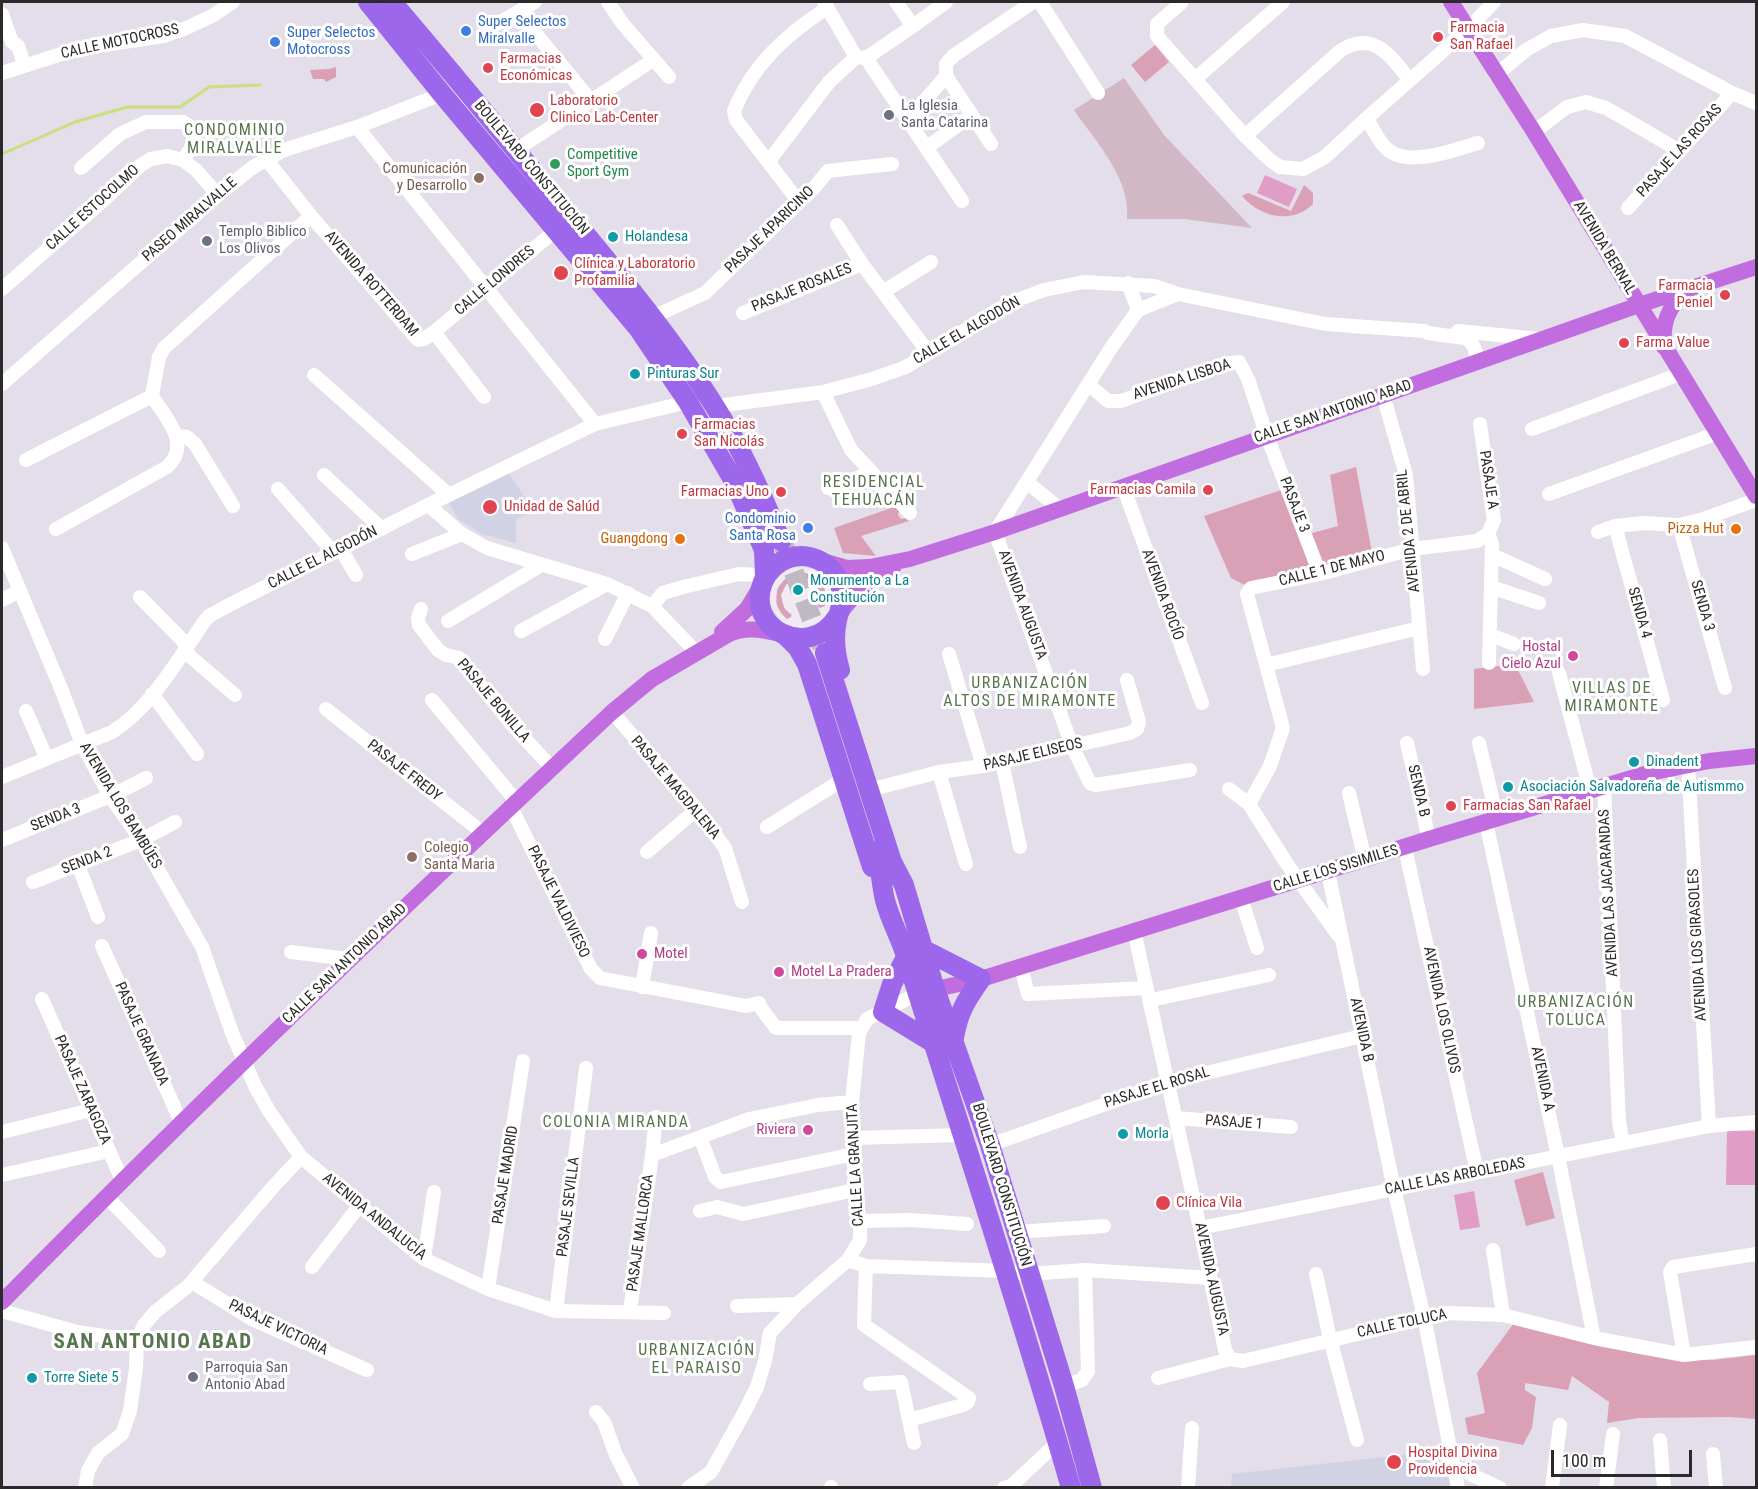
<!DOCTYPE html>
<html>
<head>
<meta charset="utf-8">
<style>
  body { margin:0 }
  #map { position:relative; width:1758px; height:1489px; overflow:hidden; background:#e4ddea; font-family:"Roboto Condensed",sans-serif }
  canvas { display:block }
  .frame { position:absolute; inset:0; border:3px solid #2a2a2a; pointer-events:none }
  .scale { position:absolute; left:1551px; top:1450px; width:141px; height:27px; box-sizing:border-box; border:3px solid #2a2a2a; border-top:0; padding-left:8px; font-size:18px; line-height:21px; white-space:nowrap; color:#2a2a2a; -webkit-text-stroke:4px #fff; paint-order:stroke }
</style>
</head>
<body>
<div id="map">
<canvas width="1758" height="1489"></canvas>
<div class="frame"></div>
<div class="scale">100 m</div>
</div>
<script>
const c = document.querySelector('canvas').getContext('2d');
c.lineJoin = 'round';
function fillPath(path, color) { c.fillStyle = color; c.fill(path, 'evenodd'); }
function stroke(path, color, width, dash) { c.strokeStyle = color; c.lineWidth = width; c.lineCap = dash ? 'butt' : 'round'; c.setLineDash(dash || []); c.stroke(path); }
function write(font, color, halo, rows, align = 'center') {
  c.font = font + ' "Roboto Condensed",sans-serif'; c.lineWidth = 6; c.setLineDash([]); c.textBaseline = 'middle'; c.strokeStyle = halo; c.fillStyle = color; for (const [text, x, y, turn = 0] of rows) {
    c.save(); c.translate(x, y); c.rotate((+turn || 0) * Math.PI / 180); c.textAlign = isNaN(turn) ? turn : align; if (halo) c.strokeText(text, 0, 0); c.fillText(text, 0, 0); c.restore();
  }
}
fillPath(new Path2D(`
  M 506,469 L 533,510 L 516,520 L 516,543 L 482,534 L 459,520 L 449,504 L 452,501 Z
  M 1447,1450 L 1453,1488 L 1231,1488 L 1232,1474 Z`), '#d1d2e4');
fillPath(new Path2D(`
  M 1155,45 L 1169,62 L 1145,82 L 1131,65 Z
  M 336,67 L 336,77 L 326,82 L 324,79 L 313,79 L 310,70 L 329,69 Z
  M 1304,185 L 1313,193 L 1313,204 C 1292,225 1260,217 1242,196 L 1248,193 L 1291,211 Z
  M 1356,467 L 1373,558 L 1251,588 L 1231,578 L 1204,516 L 1287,488 L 1305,535 L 1338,526 L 1330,475 Z
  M 897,506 L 899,511 L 898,515 L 901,519 L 905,518 L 909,521 L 861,536 L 876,556 L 843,553 L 834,528 Z
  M 800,572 C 819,573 830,588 825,607 L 820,608 L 817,607 C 822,597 819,581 806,579 C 801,578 793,582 787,584 C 779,595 780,607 792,615 L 791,618 L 787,619 C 767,602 776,577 800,572 Z
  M 1515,664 L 1534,702 L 1474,709 L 1474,669 Z
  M 1543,1172 L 1555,1218 L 1526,1226 L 1514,1180 Z
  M 1514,1323 L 1639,1354 L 1673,1359 L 1713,1360 L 1756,1355 L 1756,1419 L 1730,1417 L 1639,1418 L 1607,1423 L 1609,1402 L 1572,1376 L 1568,1390 L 1525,1383 L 1525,1390 L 1536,1397 L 1532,1428 L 1523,1445 L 1468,1434 L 1465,1418 L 1485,1413 L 1477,1373 Z`), '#daa0b6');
fillPath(new Path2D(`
  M 1124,78 L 1164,135 L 1252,228 L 1184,219 L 1127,219 C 1131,178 1095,141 1074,110 Z`), '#d2b7c5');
fillPath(new Path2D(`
  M 1265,175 L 1297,189 L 1289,207 L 1257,193 Z
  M 1727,1131 L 1756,1131 L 1756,1185 L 1726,1185 Z
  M 1474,1191 L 1480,1227 L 1460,1230 L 1454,1195 Z`), '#e09dc6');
fillPath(new Path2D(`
  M 815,565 L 817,566 L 815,570 L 824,577 L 830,587 L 835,586 L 835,589 L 831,590 L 830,617 L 805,632 L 784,624 L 772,609 L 768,610 L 767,608 L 771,606 L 770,595 L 773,585 L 769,583 L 770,581 L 774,582 L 781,574 L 791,568 L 802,567 L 813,569 ZM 803,572 L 816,577 L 824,586 L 826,595 L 825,606 L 820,608 L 818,607 L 820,593 L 813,583 L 805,578 L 795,579 L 786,585 L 781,595 L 785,609 L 792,614 L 791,617 L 787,619 L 781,614 L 776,604 L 777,588 L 787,576 Z`), '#f0ebf3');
stroke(new Path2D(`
  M 2,154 L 75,122 L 106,113 L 128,107 L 180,107 L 209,87 L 260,85`), '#c9e07c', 3);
stroke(new Path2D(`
  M 783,544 L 823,648`), '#bfb9c4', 20, [20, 10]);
stroke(new Path2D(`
  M 608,2 L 623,24 L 669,77
  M 824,2 L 856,57
  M 896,2 L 913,26
  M 1040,2 L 1098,93
  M 1182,2 L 1157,24 L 1157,36 L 1245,136 L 1270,160 L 1280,167 L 1303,169 L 1325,157 L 1367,118 L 1469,28 L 1494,2
  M 518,12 L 591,101
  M 2,14 L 12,42 L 18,46 L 24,64
  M 490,28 L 535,2
  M 866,58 L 962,201
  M 2,73 L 77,49 L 164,36 L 184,29 L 212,16 L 233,2
  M 1496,75 L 1526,50 L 1551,36 L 1583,30 L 1625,36 L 1732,93 L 1756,103
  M 946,76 L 946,64 L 953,56 L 1033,2
  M 946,76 L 991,144
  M 1195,79 L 1283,2
  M 1367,118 C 1372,127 1377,138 1384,146 C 1404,170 1453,150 1478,143
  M 908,120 L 946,76
  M 357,127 L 595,424
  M 1534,132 L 1567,107 L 1586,102 L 1606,108 L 1680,151
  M 1245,136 L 1340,51 C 1373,29 1390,56 1410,80
  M 926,148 L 972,115
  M 516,150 L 653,60
  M 266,159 L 311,216 L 418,340 L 424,339 L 434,332 L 556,230
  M 769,161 L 829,82 L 856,57 L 866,58 L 913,26 L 946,2
  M 81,168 L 120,134 L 146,122 L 183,122 L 194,129 C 196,142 190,150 183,160
  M 799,202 L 736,120 L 734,111 C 752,65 787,34 827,8
  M 1628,208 L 1732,93
  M 837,225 L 862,264 L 928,352
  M 1128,283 L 1138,310 L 1111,348 L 995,532 L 1072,746 L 1090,783 L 1096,785 L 1190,770
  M 2,289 L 105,199 L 141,165 L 151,159 L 167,156 L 183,160 L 196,170 L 218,195
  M 883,292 L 931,262
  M 1138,310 L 1178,294
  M 743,313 L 862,264
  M 653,317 L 705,293 L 813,189 L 828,171 L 892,164
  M 1458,331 L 1540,339
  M 434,332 L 484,397
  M 314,375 L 449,495
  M 2,384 L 218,195 L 253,167 L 284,150 L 357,127 L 442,94
  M 1089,385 L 1108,401 L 1121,401 L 1224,364 L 1239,362 L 1248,379 L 1267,436 L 1320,574
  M 823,392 L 851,450 L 910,513
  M 1383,395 L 1406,475 L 1423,669
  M 724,405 L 823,392 L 872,379 L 906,367 L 994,312 L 1017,300 L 1044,290 L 1084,282 L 1154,286 L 1178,294 L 1325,324 L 1424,331 L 1428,333 L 1465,338 C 1475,343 1476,352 1476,362
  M 1480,424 L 1494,520 L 1488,534
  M 1532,429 L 1680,374
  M 177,436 L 187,437 L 195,444 L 233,506
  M 26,460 L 152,396
  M 324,475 L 382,529
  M 1028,483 L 1060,509
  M 1123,486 L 1202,703
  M 828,488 L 872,473
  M 278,489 L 334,553
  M 1549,494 L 1718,433
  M 428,505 L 462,534 L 487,548 L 607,584 L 652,606 L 696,652
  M 1679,525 L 1725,688
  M 1615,526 L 1663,700
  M 56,529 L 167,467 C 192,444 166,418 152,396 L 159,357 L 164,348 L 311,216
  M 1598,532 L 1615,526 L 1644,523 L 1679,525 L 1700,520 L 1756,500
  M 1488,534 L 1492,544 L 1489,663
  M 2,548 L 62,691 L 82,744 L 110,796 L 141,840 L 202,947 L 232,1033 L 255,1086 L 269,1111 L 301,1157 L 424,1259 L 488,1289 L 556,1311 L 664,1313
  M 341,549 L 356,575
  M 412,554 L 462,534
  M 1492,555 L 1545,579
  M 1491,587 L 1539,603
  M 140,597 L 188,646
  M 2,600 L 19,591
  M 652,606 L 663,593 L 683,587 L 739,574 L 757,575 L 765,579
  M 421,609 L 418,618 L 419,625 L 438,650 L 446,655 L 459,658 L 513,726 L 552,768
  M 448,621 L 541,565
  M 521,631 L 607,584
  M 1490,635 L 1514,644
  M 605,639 L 628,593
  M 184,651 L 235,695
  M 949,654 L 983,766
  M 1266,665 L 1419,628
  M 1559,673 L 1590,790
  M 152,694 L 197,754
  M 432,700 L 517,802
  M 326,709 L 483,833
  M 26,711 L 46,757
  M 612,712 L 697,809 L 725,848 L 742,902
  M 1407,743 L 1429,839
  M 1479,743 L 1497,818
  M 1002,762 L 1020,847
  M 1688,764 L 1709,1126
  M 939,772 L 966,864
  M 2,777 L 112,732 C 151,708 178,659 204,622 L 209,616 L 231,604 L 428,505 L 595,424 L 688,402
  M 1604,786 L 1619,1122 L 1623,1143
  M 877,788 L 939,772 L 983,766 L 1130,733 L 1137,729 L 1139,722 L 1127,680
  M 1229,789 L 1249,804 L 1287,864 L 1338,935
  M 1349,793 L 1365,860
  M 1249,804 L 1270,766 L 1283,728 L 1247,594 L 1251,588 L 1320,574 L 1412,549 L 1477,541 L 1488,534
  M 511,807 L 591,969 L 600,978 L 746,1006 L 759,1003 L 761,1008 L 776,1028 L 861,1028
  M 1486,822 L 1558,1156 L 1594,1338
  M 767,827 L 844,779
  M 2,840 L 115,794 L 146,778
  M 1405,848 L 1477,1172
  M 647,852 L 697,809
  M 78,865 L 98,917
  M 1328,872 L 1394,1189 L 1424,1317 L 1458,1488
  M 33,882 L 141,840 L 175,822
  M 1241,898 L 1257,948
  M 1134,931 L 1200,1228 L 1225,1350 L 1230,1359
  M 102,946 L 181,1122
  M 291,952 L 349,959
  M 1021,967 L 1028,994 L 1147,988
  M 642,987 L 651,933
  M 42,999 L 122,1180
  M 1151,1000 L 1269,975
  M 1176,1118 L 1291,1127
  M 2,1132 L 91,1110
  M 700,1137 L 715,1177 L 721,1182 L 854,1154
  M 853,1138 L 961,1135
  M 990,1145 L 1168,1082 L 1362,1036
  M 652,1155 L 656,1117
  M 2,1175 L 109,1151
  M 106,1196 L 159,1251
  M 700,1211 L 717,1207 L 743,1214 L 855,1190
  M 860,1221 L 911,1220 L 967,1224
  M 1200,1228 L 1709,1126 L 1756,1122
  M 1017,1232 L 1104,1226
  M 1493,1250 L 1503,1315
  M 424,1259 L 434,1192
  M 848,1260 L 866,1266 L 1006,1271 L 1028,1274 L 1085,1270 L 1210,1278
  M 866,1266 L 864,1325 L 969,1398 L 968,1402 L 963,1405 L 909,1420
  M 312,1267 L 359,1206
  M 1316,1274 L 1330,1339 L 1357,1440
  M 192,1282 L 252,1319 L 367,1370
  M 488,1289 L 523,1061
  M 737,1306 L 797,1304
  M 2,1311 L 77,1332 L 137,1341
  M 556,1311 L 586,1068
  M 630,1311 L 652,1155 L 749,1119 L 818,1105 L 852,1102
  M 1684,1355 L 1671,1278 L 1670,1272 L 1673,1267 L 1756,1254
  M 1158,1378 L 1230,1359 L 1243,1361 L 1447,1313 L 1503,1315 L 1594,1338 L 1684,1355 L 1756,1347
  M 870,1384 L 901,1382 L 914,1443
  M 1064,1386 L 1082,1380 L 1088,1371 L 1085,1270
  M 596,1412 L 604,1422 L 616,1455 L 633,1488
  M 1660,1440 L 1664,1488
  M 1713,1454 L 1716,1488
  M 1455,1467 L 1500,1488
  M 831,1487 L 831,1488
  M 85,1488 L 88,1471 L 98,1453 L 122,1434 L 130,1411 L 136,1368 L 137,1341 L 144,1325 L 155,1312 L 188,1286 L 272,1188 L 301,1157
  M 688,1488 L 711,1472 L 745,1411 L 757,1387 L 765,1361 L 770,1333 L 797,1304 L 848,1260 L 860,1240 L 860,1221 L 855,1190 L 852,1102 L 859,1033 L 867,1019 L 917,994
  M 1004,1488 L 1011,1486 L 1058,1442
  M 1188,1488 L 1192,1428
  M 1552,1488 L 1560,1425
  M 1606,1488 L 1613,1434`), '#fff', 14);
stroke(new Path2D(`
  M 1451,2 L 1534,132 L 1756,496
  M 1664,347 C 1662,323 1668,306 1687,291
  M 819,560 L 847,568 L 870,567 L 910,559 L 995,532 L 1639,305 L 1756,267
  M 839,615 C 853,594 871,579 893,568
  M 722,632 L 747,609 L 761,586
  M 923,992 L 981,979 L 1429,839 L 1645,774 L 1709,761 L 1756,756
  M 2,1302 C 200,1100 405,906 612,712 L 652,679 L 729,634 C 746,626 762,630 781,634`), '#c16de0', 16);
stroke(new Path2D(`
  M 368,2 L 442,94 L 638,328 L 688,402 L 735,483 L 764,550 L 765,578
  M 392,2 C 446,65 499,130 552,194 C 610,264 669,333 717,410 C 743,451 763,496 781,541
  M 837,617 C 809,661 744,629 763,582 C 768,571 777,562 789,558 C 814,550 840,568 842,594 C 843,604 839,611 837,620 C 833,638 835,653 840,670
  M 786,636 L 798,648 L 807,664 L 872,867
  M 825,653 L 892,862 L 904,885 L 935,989 L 990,1145 L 1064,1386 L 1092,1488
  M 876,851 C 881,868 881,884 885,900 C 890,920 901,939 907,959 C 962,1135 1020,1310 1071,1488
  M 924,950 L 981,979 C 966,1000 958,1013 954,1038
  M 906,957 L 892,984 L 883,1012 L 932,1042`), '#9c67eb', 20);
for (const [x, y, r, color] of [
  [466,31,6,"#3f7fe0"],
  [1438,37,6,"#e0444e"],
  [275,42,6,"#3f7fe0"],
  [488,68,6,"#e0444e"],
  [537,110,8,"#e0444e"],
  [889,115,6,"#6b7280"],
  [555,164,6,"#2e9e5b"],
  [479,178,6,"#8d6e63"],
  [613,237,6,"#0f9aa8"],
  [207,241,6,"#6b7280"],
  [561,273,8,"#e0444e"],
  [1725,295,6,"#e0444e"],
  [1624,343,6,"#e0444e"],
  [635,374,6,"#0f9aa8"],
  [682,434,6,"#e0444e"],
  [1208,490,6,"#e0444e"],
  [781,492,6,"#e0444e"],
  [490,507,8,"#e0444e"],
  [808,528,6,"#3f7fe0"],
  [1736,529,6,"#e8710a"],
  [680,539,6,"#e8710a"],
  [798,590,6,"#0f9aa8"],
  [1573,656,6,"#d1479c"],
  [1634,762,6,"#0f9aa8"],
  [1508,787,6,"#0f9aa8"],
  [1451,806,6,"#e0444e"],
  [412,857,6,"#8d6e63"],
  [642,954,6,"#d1479c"],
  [779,972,6,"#d1479c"],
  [808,1130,6,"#d1479c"],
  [1123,1134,6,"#0f9aa8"],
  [1163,1203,8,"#e0444e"],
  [193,1377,6,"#6b7280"],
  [32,1378,6,"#0f9aa8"],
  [1394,1462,8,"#e0444e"]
]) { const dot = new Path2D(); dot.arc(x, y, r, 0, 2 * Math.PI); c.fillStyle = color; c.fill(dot); stroke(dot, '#fff', 2); }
write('15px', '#366cbe', '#fff', [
  ["Super Selectos",478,22],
  ["Miralvalle",478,39],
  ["Super Selectos",287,33],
  ["Motocross",287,50],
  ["Condominio",796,519,"right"],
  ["Santa Rosa",796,536,"right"]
], 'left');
write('15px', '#be3a42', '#fff', [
  ["Farmacia",1450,28],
  ["San Rafael",1450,45],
  ["Farmacias",500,59],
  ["Económicas",500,76],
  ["Laboratorio",550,101],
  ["Clinico Lab-Center",550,118],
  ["Clínica y Laboratorio",574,264],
  ["Profamilia",574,281],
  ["Farmacia",1713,286,"right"],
  ["Peniel",1713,303,"right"],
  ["Farma Value",1636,343],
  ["Farmacias",694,425],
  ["San Nicolás",694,442],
  ["Farmacias Camila",1196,490,"right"],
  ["Farmacias Uno",769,492,"right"],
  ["Unidad de Salúd",504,507],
  ["Farmacias San Rafael",1463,806],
  ["Clínica Vila",1176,1203],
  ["Hospital Divina",1408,1453],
  ["Providencia",1408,1470]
], 'left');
write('15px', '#2a2a2a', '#fff', [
  ["CALLE MOTOCROSS",120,42,-12],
  ["PASAJE LAS ROSAS",1680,151,-48],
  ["BOULEVARD CONSTITUCIÓN",531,168,50],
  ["CALLE ESTOCOLMO",93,208,-42],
  ["PASEO MIRALVALLE",190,220,-41],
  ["PASAJE APARICINO",770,230,-44],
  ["AVENIDA BERNAL",1604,248,59],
  ["CALLE LONDRES",495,281,-40],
  ["AVENIDA ROTTERDAM",371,284,49],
  ["PASAJE ROSALES",802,288,-22],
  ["CALLE EL ALGODÓN",967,331,-30],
  ["AVENIDA LISBOA",1182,380,-18],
  ["CALLE SAN ANTONIO ABAD",1333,412,-19],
  ["PASAJE A",1488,480,81],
  ["PASAJE 3",1294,505,69],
  ["AVENIDA 2 DE ABRIL",1409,531,-96],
  ["CALLE EL ALGODÓN",323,558,-27],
  ["CALLE 1 DE MAYO",1332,569,-14],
  ["AVENIDA ROCÍO",1162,595,70],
  ["AVENIDA AUGUSTA",1022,605,70],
  ["SENDA 3",1702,606,74],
  ["SENDA 4",1639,613,74],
  ["PASAJE BONILLA",493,701,50],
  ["PASAJE ELISEOS",1033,755,-13],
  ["PASAJE FREDY",404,771,38],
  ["PASAJE MAGDALENA",675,788,50],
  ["SENDA B",1418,791,77],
  ["AVENIDA LOS BAMBÚES",120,806,59],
  ["SENDA 3",56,818,-22],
  ["SENDA 2",87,861,-21],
  ["CALLE LOS SISIMILES",1336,869,-17],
  ["AVENIDA LAS JACARANDAS",1609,893,-93],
  ["PASAJE VALDIVIESO",558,902,64],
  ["AVENIDA LOS GIRASOLES",1698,945,-93],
  ["CALLE SAN ANTONIO ABAD",345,964,-44],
  ["AVENIDA LOS OLIVOS",1441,1010,78],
  ["AVENIDA B",1361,1030,78],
  ["PASAJE GRANADA",141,1034,66],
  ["AVENIDA A",1542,1079,78],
  ["PASAJE EL ROSAL",1157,1088,-17],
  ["PASAJE ZARAGOZA",82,1090,66],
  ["PASAJE 1",1234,1123,4],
  ["CALLE LA GRANJITA",856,1165,-93],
  ["PASAJE MADRID",506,1175,-81],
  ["CALLE LAS ARBOLEDAS",1455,1177,-11],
  ["BOULEVARD CONSTITUCIÓN",1001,1185,73],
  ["PASAJE SEVILLA",569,1207,-83],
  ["AVENIDA ANDALUCÍA",374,1217,39],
  ["PASAJE MALLORCA",641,1233,-82],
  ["AVENIDA AUGUSTA",1211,1279,78],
  ["CALLE TOLUCA",1402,1324,-12],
  ["PASAJE VICTORIA",278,1328,26]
]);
write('15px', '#5b616d', '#fff', [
  ["La Iglesia",901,106],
  ["Santa Catarina",901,123],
  ["Templo Biblico",219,232],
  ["Los Olivos",219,249],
  ["Parroquia San",205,1368],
  ["Antonio Abad",205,1385]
], 'left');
write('15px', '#27864d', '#fff', [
  ["Competitive",567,155],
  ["Sport Gym",567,172]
], 'left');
write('15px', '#785e54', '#fff', [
  ["Comunicación",467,169],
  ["y Desarrollo",467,186],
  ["Colegio",424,848,"left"],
  ["Santa Maria",424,865,"left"]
], 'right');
write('15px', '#0d838f', '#fff', [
  ["Holandesa",625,237],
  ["Pinturas Sur",647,374],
  ["Monumento a La",810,581],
  ["Constitución",810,598],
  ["Dinadent",1646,762],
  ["Asociación Salvadoreña de Autismmo",1520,787],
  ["Morla",1135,1134],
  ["Torre Siete 5",44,1378]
], 'left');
write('15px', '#c56008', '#fff', [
  ["Pizza Hut",1724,529],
  ["Guangdong",668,539]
], 'right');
write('15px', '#b23c85', '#fff', [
  ["Hostal",1561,647],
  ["Cielo Azul",1561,664],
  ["Motel",654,954,"left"],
  ["Motel La Pradera",791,972,"left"],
  ["Riviera",796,1130]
], 'right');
c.letterSpacing = '1.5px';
write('16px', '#57754f', '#fff', [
  ["CONDOMINIO",235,131],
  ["MIRALVALLE",235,149],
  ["RESIDENCIAL",874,483],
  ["TEHUACÁN",874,501],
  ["URBANIZACIÓN",1030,684],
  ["ALTOS DE MIRAMONTE",1030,702],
  ["VILLAS DE",1612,689],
  ["MIRAMONTE",1612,707],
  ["URBANIZACIÓN",1576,1003],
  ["TOLUCA",1576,1021],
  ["COLONIA MIRANDA",616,1123],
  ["URBANIZACIÓN",697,1351],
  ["EL PARAISO",697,1369]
]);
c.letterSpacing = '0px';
c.letterSpacing = '1.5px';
write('bold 21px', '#57754f', '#fff', [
  ["SAN ANTONIO ABAD",153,1343]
]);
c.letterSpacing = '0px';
</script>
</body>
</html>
